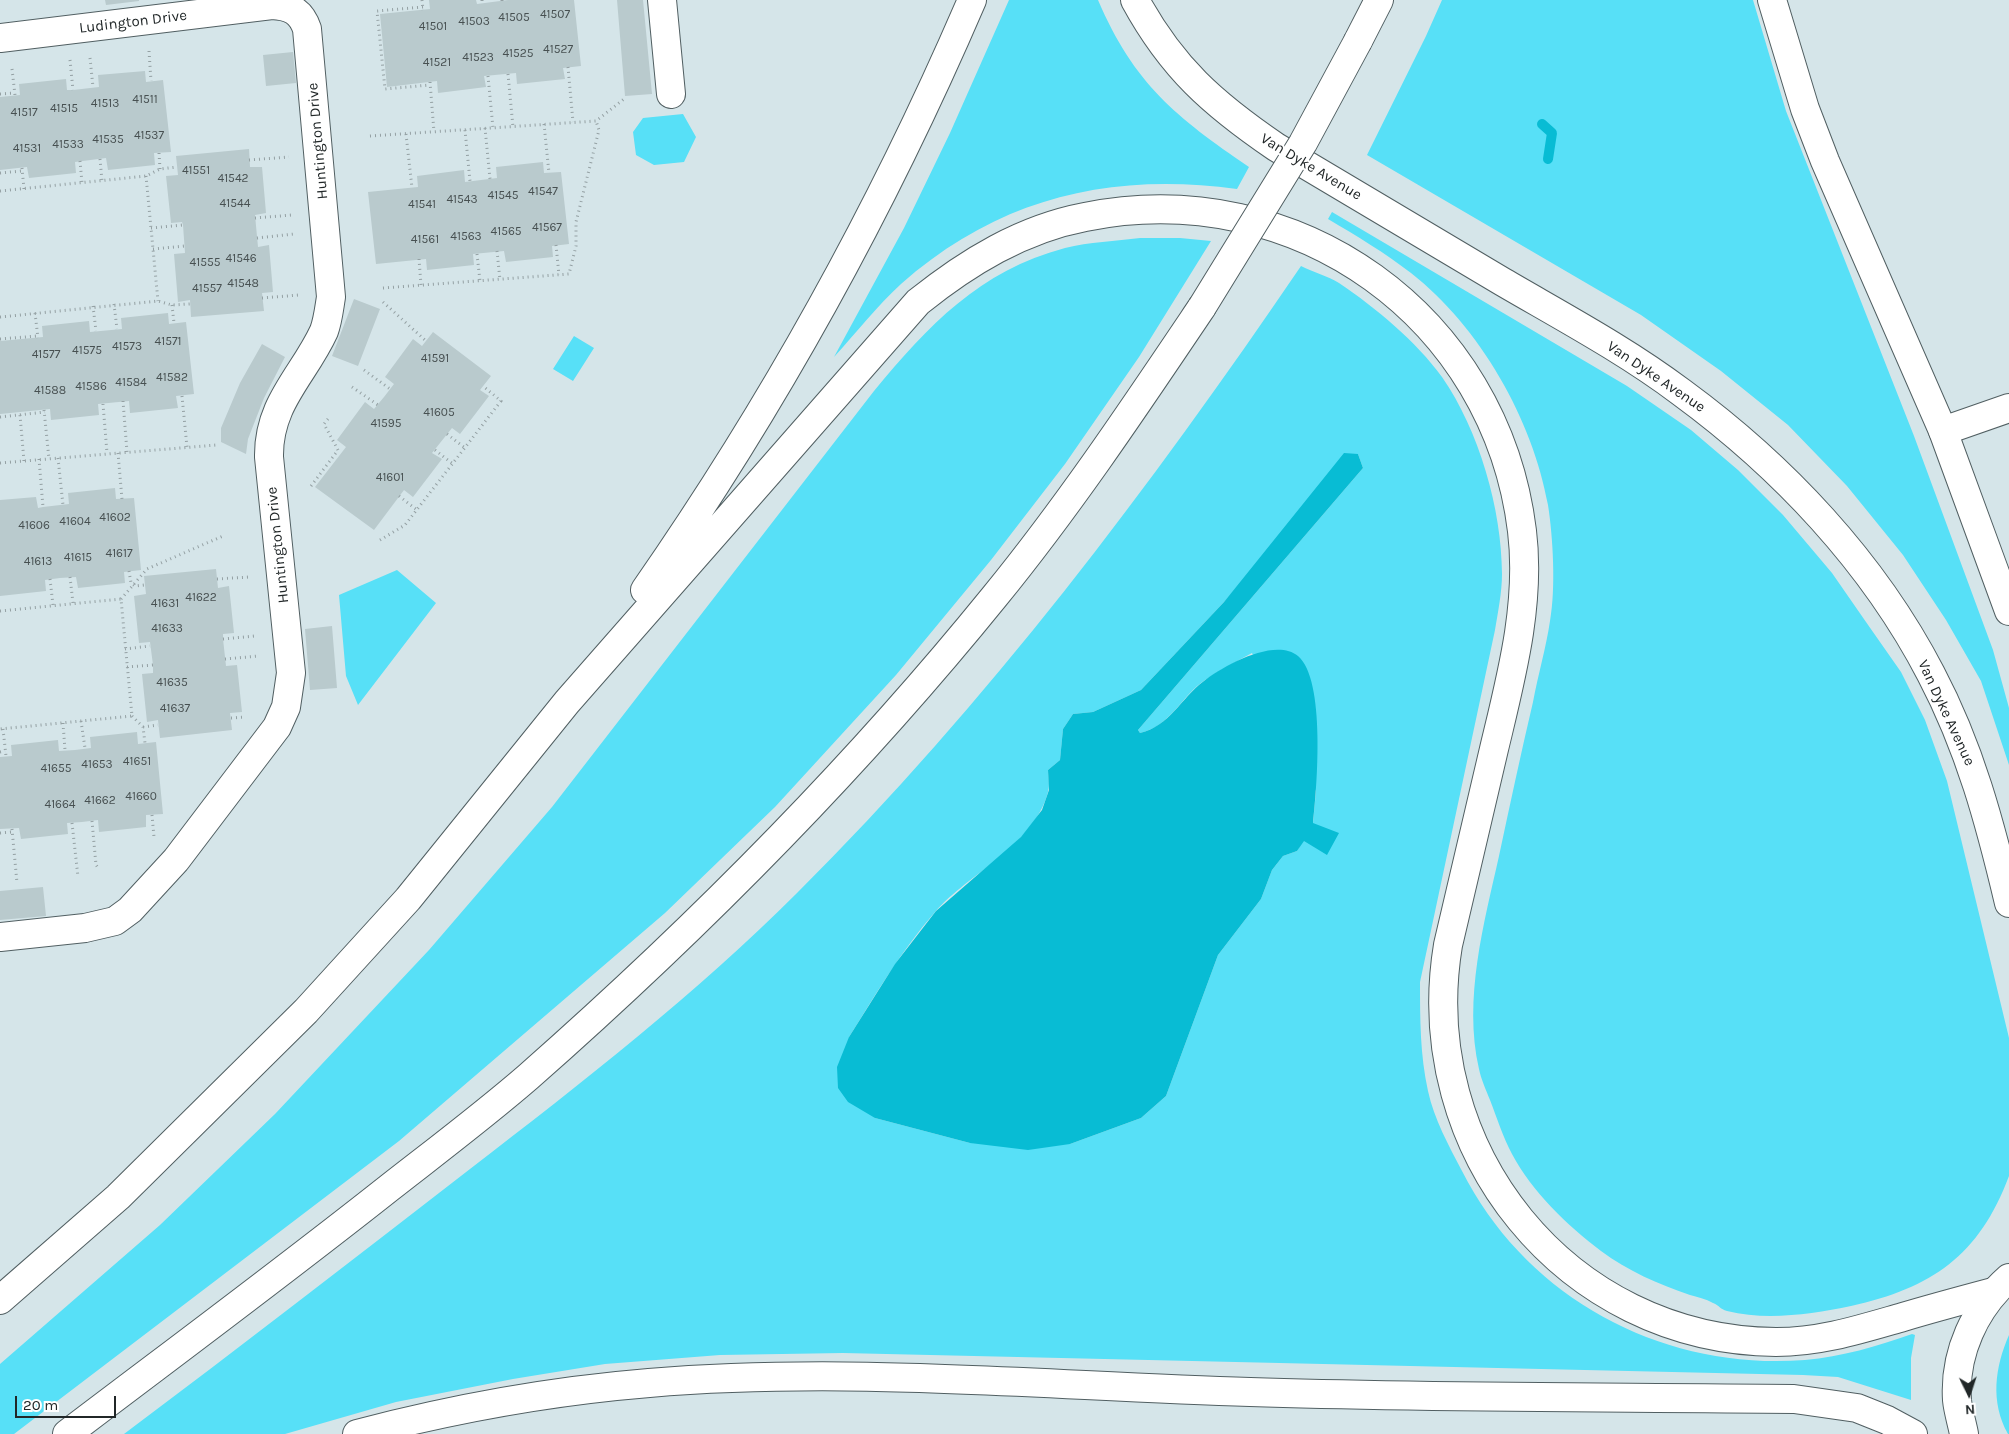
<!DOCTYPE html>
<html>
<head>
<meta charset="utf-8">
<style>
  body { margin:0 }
  #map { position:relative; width:2009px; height:1434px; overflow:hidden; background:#d5e5e9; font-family:Karla,sans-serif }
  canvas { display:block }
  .north { position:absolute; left:1944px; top:1369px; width:50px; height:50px; -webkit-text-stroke:4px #fff; paint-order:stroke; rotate:176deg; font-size:14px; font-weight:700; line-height:20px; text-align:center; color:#212728 }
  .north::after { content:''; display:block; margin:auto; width:18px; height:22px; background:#212728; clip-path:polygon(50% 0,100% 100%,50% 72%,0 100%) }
  .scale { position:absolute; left:15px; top:1396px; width:101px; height:22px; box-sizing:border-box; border:2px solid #212728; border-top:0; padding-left:6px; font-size:15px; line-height:18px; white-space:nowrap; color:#212728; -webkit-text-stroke:4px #fff; paint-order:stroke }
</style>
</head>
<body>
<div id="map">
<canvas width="2009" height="1434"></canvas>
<div class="north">N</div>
<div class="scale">20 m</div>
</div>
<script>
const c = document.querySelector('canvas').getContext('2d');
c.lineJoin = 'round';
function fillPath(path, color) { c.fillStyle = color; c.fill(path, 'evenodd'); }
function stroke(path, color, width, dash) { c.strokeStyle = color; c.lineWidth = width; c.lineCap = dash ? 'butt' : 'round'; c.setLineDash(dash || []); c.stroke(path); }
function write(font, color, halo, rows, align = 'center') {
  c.font = font + ' Karla,sans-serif'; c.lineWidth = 4; c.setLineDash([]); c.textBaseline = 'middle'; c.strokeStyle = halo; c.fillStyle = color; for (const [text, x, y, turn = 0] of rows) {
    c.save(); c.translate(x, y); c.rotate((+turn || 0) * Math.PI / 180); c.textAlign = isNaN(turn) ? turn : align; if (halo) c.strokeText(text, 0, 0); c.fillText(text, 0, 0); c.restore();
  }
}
fillPath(new Path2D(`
  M 1009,0 L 1098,0 C 1134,84 1176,117 1249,167 L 1237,189 C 1109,172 999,198 901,284 C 877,306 856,333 834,357 L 904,228 L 950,133 Z
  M 1442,0 L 1753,0 L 1786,111 L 1914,436 L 1993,650 L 2009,708 L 2009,765 L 1981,681 L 1946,620 L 1903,555 L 1847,486 L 1788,425 L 1721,371 L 1641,315 L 1367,155 L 1426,36 Z
  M 683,114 L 696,137 L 684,162 L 654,165 L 636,155 L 633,132 L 643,118 Z
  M 1332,212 L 1627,386 L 1691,430 L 1738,470 L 1783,515 L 1832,573 L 1866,622 L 1901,672 L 1925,720 L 1947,781 L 2009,1038 L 2009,1176 C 1979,1256 1932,1288 1851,1306 C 1812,1314 1767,1321 1727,1311 C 1720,1309 1720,1306 1713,1303 C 1706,1299 1697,1297 1690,1295 C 1658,1284 1628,1271 1601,1251 C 1567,1225 1532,1192 1512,1154 C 1503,1137 1497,1118 1490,1100 C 1486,1090 1481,1079 1479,1069 C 1463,999 1484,923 1499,856 C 1510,804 1521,753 1533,702 C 1538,675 1546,648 1550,621 C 1556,588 1553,537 1548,505 C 1533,420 1480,327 1411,273 C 1385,253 1357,236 1328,219 Z
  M 1140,238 L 1180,238 L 1211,241 L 1139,357 L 1065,464 L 991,560 L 896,675 L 775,807 L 665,913 L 399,1141 L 14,1434 L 0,1434 L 0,1364 L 160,1225 L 275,1114 L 429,950 L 552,807 L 874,391 C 929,325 979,271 1065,248 C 1089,242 1116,241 1140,238 Z
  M 1301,266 C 1313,272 1328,276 1339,283 C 1376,308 1416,341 1442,377 C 1479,430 1502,510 1502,574 C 1502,592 1498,612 1495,630 L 1420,982 C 1420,1019 1420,1055 1428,1091 C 1434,1119 1449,1146 1462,1171 C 1527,1299 1663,1371 1805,1360 C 1842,1357 1877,1346 1912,1334 L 1915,1335 L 1911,1358 L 1911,1400 L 1838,1377 L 1803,1375 L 843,1353 L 720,1355 L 605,1364 L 513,1379 L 396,1402 L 285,1434 L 124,1434 C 240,1347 355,1258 470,1169 C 583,1082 696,994 797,893 C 987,704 1150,488 1301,266 ZM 1358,454 L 1363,468 L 1138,730 L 1140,733 C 1171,726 1181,696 1205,680 C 1220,670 1236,662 1252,653 L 1316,791 L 1313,823 L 1297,851 L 1283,856 L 1272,870 L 1261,899 L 1218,955 L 1166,1096 L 1141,1118 L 1070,1144 L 970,1143 L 875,1118 L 849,1037 C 876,994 901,951 935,912 C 970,872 1033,847 1048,792 C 1050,785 1048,777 1048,770 L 1060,760 L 1063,729 L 1073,714 L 1093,712 L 1141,690 L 1224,602 Z
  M 574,336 L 594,348 L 573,381 L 553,369 Z
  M 397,570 L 436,603 L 358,705 L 346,676 L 339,595 Z
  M 2009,1335 L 2009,1434 L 2008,1434 C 1990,1402 1995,1367 2009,1335 Z`), '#57e0f7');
fillPath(new Path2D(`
  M 1344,453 L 1358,454 L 1363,468 L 1138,730 L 1140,733 C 1170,726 1181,698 1204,681 C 1223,666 1275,637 1298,656 C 1326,680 1317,787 1313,823 L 1339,833 L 1327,855 L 1304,841 L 1297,851 L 1283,856 L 1272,870 L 1261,899 L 1218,955 L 1166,1096 L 1141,1118 L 1070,1144 L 1028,1150 L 970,1143 L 875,1118 L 848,1102 L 838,1088 L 837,1067 L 849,1037 L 895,964 L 936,911 L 1021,837 L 1042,810 L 1049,790 L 1048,770 L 1060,760 L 1063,729 L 1073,714 L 1093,712 L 1141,690 L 1224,602 Z`), '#08bcd4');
stroke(new Path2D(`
  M 1542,124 L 1552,133 L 1548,159`), '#08bcd4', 10);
fillPath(new Path2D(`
  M 105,0 L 139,0 L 139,1 L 106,5 Z
  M 429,0 L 476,0 L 477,4 L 508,0 L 574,0 L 581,66 L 563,68 L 565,79 L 517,84 L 516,73 L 484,76 L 486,87 L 438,93 L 437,81 L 387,87 L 380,14 L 430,9 Z
  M 617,0 L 643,0 L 652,94 L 625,96 Z
  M 293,52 L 296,83 L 266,86 L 263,55 Z
  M 145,71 L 146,82 L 163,80 L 171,152 L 154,153 L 155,165 L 108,170 L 106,158 L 75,162 L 76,173 L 29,178 L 27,167 L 0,170 L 0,97 L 20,95 L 19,84 L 66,79 L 67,90 L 73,90 L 99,87 L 98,75 Z
  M 249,149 L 250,167 L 262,167 L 266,213 L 255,215 L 258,247 L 269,245 L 273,292 L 262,293 L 264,311 L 191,317 L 190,300 L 178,302 L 174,254 L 185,253 L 183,225 L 182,222 L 171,223 L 166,176 L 178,175 L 176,156 Z
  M 543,162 L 544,173 L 561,172 L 569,244 L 552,246 L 553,257 L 506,262 L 504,251 L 473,254 L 474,265 L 427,270 L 426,259 L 376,264 L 368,192 L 418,187 L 417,176 L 464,170 L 465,182 L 497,178 L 496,167 Z
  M 354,299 L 380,309 L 358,366 L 332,356 Z
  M 168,313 L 169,324 L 186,322 L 194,394 L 176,396 L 178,408 L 130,413 L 129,401 L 98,404 L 99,415 L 51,420 L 50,409 L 0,414 L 0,341 L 43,337 L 42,326 L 89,321 L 90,332 L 122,329 L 121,318 Z
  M 433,332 L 491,376 L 480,390 L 489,396 L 460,434 L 452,428 L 432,453 L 442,459 L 413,497 L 404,490 L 374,530 L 315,487 L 346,447 L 337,440 L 365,402 L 374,409 L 384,397 L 394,384 L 385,377 L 413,339 L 422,346 Z
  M 262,344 L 285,357 L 264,398 L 248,439 L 246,454 L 221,442 L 221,428 L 240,383 Z
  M 115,488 L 116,499 L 134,498 L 141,570 L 124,572 L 125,583 L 78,588 L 76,577 L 60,578 L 45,580 L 46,591 L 0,596 L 0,500 L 36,497 L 38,508 L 43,507 L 69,504 L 68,493 Z
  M 216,569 L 218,588 L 229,586 L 234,633 L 223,634 L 223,639 L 226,666 L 237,665 L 242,712 L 230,713 L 232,730 L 160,738 L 158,720 L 147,722 L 142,674 L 153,673 L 153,665 L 150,642 L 139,643 L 134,596 L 146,594 L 144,576 Z
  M 332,626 L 337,688 L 310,690 L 305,629 Z
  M 137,732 L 138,744 L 156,742 L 163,814 L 146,815 L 146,827 L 99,832 L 98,820 L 82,822 L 67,823 L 68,834 L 21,839 L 19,828 L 0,829 L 0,757 L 12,756 L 11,745 L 58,740 L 59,751 L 75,750 L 91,748 L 90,737 Z
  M 43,887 L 46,916 L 0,920 L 0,891 Z`), '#b9cacd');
const minor = new Path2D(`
  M 662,0 L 671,94
  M 0,38 L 272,5 C 290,6 301,11 307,29 L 331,297 C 329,309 328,320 324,331 C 304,375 268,403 269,457 L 291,673 L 286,707 L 277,727 L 176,860 L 130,910 L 115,921 L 85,928 L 0,937
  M 1943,431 L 2009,408`);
const major = new Path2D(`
  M 1135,0 C 1172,68 1213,104 1276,147 C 1352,192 1428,237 1503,282 C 1563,317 1625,350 1681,392 C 1782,466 1873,562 1931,674 C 1970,748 1990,823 2009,903
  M 1772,0 L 1805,109 L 1825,161 L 1943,431 L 2009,611
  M 1964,1434 C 1962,1423 1958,1411 1957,1400 C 1954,1353 1975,1308 2009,1278`);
const highway = new Path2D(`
  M 1358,41 L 1379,0
  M 645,590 C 773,406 883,207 972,0
  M 0,1300 L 118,1197 L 306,1011 L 408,899 L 567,702 L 918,302 C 968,262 1022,229 1085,217 C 1297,174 1496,317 1522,531 C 1531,604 1511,678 1494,749 C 1479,814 1463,880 1448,945 C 1414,1150 1566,1340 1776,1342 C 1821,1342 1861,1329 1903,1317 C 1933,1308 1963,1300 1993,1292
  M 67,1434 C 175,1352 283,1272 389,1188 C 435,1152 483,1116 528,1077 C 696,929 854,770 995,596 C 1070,504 1136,405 1202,307
  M 357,1434 C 452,1409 551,1391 649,1383 C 849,1366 1050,1386 1250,1392 C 1431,1398 1612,1397 1794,1399 L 1857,1408 L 1887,1420 L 1913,1434`);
stroke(minor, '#515f62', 30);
stroke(major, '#515f62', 30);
stroke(highway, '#515f62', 30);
stroke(new Path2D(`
  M 422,0 L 423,10
  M 482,0 L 482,3
  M 502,0 L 502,1
  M 423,7 L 377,11 L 385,89 L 430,85
  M 149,51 L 151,81
  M 90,58 L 93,87
  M 70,60 L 73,90
  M 568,67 L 573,122
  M 12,69 L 15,95
  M 508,74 L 513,127
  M 488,76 L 493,128
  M 430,82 L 434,132
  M 0,94 L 15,93
  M 544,124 L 549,173
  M 485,128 L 490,179
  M 465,130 L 470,181
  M 406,134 L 412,188
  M 370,136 L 596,121 L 624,99
  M 159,153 L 160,169
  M 100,159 L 102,181
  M 249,160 L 289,157
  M 80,161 L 82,183
  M 22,168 L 24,189
  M 0,173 L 22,171
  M 146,176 L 158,301
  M 0,191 L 146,176 L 160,169 L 177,167
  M 255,218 L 292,215
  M 151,228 L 183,225
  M 257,238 L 294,234
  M 556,245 L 559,275
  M 153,249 L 185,246
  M 497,251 L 500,280
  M 477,254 L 480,281
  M 419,259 L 421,285
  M 383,288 L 569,274 L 576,246 L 576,222 L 599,130 L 596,121
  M 262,298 L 299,295
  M 383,302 L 426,341
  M 114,304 L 117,329
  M 172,305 L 174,323
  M 93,306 L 96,331
  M 35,313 L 38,338
  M 0,317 L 158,301 L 172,305 L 190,304
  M 0,339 L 37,336
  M 364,370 L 390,389
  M 352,387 L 378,405
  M 182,396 L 187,447
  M 123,401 L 127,452
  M 103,404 L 107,453
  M 44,410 L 49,459
  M 20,415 L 24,461
  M 0,417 L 45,412
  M 447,434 L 465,448
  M 435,450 L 453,464
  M 118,453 L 122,499
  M 58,458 L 63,505
  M 39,459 L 43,507
  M 0,463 L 216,445
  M 311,486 L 338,450 L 324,424 L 328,419
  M 399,496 L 417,510
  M 380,540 L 405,525 L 501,401 L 483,386
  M 129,571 L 131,583 L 135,586 L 144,585
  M 70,577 L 73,603
  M 50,579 L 53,605
  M 217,579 L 249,577
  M 121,599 L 147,569 L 223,536
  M 0,611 L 121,599 L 132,716 L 0,729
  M 223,639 L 255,636
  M 125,649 L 150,646
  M 225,659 L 259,656
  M 127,667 L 153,665
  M 132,716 L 143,727 L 145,743
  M 231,718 L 245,717
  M 81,721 L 85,748
  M 63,723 L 65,750
  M 143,727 L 158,725
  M 3,729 L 6,756
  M 0,752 L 5,751
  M 152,815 L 154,837
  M 92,821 L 96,865 L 99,869
  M 72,823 L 78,877
  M 12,829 L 17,883
  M 0,833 L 12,832`), '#94a0a3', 3, [1, 4]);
stroke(minor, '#fff', 28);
stroke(major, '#fff', 28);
stroke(highway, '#fff', 28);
const highwayBridge = new Path2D(`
  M 1202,307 L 1303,143 L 1358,41`);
stroke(highwayBridge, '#515f62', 30, []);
stroke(highwayBridge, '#fff', 28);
write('12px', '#475051', null, [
  ["41507",555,15],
  ["41505",514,18],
  ["41503",474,22],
  ["41501",433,27],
  ["41527",558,50],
  ["41525",518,54],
  ["41523",478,58],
  ["41521",437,63],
  ["41511",145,100],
  ["41513",105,104],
  ["41515",64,109],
  ["41517",24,113],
  ["41537",149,136],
  ["41535",108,140],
  ["41533",68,145],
  ["41531",27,149],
  ["41551",196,171],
  ["41542",233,179],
  ["41547",543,192],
  ["41545",503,196],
  ["41543",462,200],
  ["41544",235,204],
  ["41541",422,205],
  ["41567",547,228],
  ["41565",506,232],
  ["41563",466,237],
  ["41561",425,240],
  ["41546",241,259],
  ["41555",205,263],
  ["41548",243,284],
  ["41557",207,289],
  ["41571",168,342],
  ["41573",127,347],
  ["41575",87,351],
  ["41577",46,355],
  ["41591",435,359],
  ["41582",172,378],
  ["41584",131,383],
  ["41586",91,387],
  ["41588",50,391],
  ["41605",439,413],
  ["41595",386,424],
  ["41601",390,478],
  ["41602",115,518],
  ["41604",75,522],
  ["41606",34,526],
  ["41617",119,554],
  ["41615",78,558],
  ["41613",38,562],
  ["41622",201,598],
  ["41631",165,604],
  ["41633",167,629],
  ["41635",172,683],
  ["41637",175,709],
  ["41651",137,762],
  ["41653",97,765],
  ["41655",56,769],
  ["41660",141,797],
  ["41662",100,801],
  ["41664",60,805]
]);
write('15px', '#212728', '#fff', [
  ["Ludington Drive",133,22,-7],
  ["Huntington Drive",318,141,-95],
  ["Van Dyke Avenue",1311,167,31],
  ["Van Dyke Avenue",1656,377,34],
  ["Huntington Drive",278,545,-96],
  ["Van Dyke Avenue",1946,713,65]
]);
</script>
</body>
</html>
